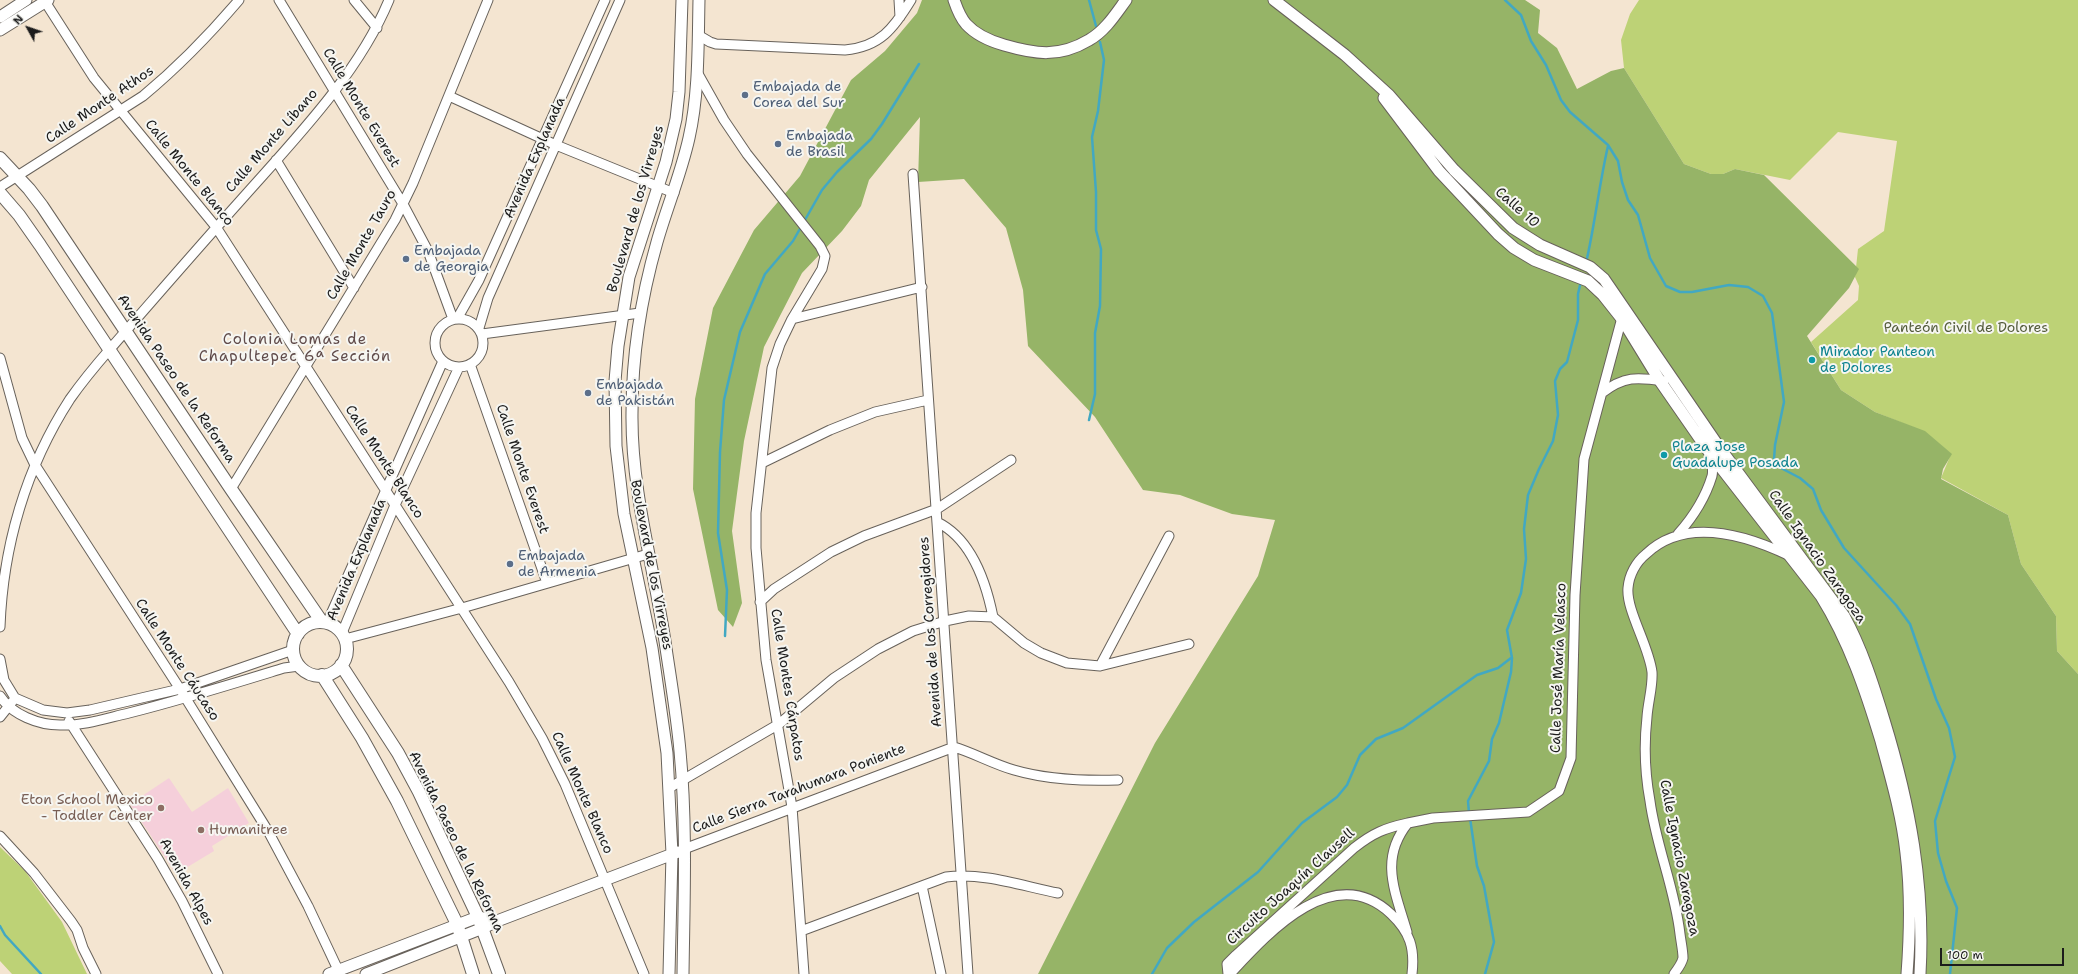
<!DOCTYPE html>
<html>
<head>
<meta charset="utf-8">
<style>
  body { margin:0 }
  #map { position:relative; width:2078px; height:974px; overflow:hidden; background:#f4e5d1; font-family:"Shantell Sans",sans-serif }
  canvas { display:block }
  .north { position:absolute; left:8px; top:8px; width:40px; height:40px; -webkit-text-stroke:3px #f6f6f2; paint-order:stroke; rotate:310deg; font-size:11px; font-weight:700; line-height:16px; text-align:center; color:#1c1c1c }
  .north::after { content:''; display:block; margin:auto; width:14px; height:18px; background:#1c1c1c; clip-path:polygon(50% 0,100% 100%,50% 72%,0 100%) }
  .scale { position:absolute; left:1940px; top:948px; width:124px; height:18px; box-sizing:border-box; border:2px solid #1c1c1c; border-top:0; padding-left:5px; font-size:12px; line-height:14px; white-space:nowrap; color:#1c1c1c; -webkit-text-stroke:3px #f6f6f2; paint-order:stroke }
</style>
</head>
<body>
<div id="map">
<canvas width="2078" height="974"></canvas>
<div class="north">N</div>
<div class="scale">100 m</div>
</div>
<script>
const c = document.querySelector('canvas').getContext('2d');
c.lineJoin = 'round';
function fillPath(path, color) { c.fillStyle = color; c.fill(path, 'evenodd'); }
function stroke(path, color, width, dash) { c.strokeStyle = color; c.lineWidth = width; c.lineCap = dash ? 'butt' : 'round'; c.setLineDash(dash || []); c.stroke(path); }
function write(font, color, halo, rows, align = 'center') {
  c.font = font + ' "Shantell Sans",sans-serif'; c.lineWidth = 4; c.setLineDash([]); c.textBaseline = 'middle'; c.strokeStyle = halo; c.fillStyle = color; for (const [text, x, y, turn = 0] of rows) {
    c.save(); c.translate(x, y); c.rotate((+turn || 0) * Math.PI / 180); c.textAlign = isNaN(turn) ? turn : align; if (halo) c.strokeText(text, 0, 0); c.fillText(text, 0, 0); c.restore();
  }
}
fillPath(new Path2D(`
  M 169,778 L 192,812 L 228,788 L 249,823 L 212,846 L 214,851 L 176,874 L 130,804 Z`), '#f5cfda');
fillPath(new Path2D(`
  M 1639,0 L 2078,0 L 2078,674 L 2057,651 L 2056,616 L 2021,564 L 2008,515 L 1941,478 L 1951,454 L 1925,432 L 1875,412 L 1841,390 L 1811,342 L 1858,300 L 1859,286 L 1855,277 L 1858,249 L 1884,231 L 1897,141 L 1838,132 L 1790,180 L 1735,169 L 1723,174 L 1711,174 L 1684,164 L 1624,68 L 1621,40 L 1630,14 Z
  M 0,847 L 25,871 L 62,922 L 87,974 L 12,974 L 0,961 Z`), '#bdd276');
fillPath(new Path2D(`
  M 922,0 L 1525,0 L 1540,10 L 1538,33 L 1557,48 L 1577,89 L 1611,71 L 1624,68 L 1684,164 L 1711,174 L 1723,174 L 1735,169 L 1764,175 L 1859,269 L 1849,288 L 1807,336 L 1841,390 L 1875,412 L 1925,431 L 1952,454 L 1943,469 L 1941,479 L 2008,515 L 2021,564 L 2056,616 L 2057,651 L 2078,674 L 2078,974 L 1038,974 L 1155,743 L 1258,576 L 1275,520 L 1232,514 L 1180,495 L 1143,490 L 1095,417 L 1028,346 L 1023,290 L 1006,228 L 964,179 L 918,182 L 920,117 L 869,180 L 861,206 L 842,231 L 802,273 L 764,347 L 744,441 L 732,531 L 742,603 L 733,627 L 718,610 L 693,489 L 695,399 L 713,308 L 754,230 L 800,176 L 851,80 L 885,51 L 917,13 Z`), '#96b467');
stroke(new Path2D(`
  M 1089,0 L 1096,26
  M 1505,0 L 1521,15 L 1531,41 L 1546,65 L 1561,100 L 1570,112 L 1608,145 L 1618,161 L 1622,182 L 1628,200 L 1638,215 L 1650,258 L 1666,286 L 1680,292 L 1692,292 L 1729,285 L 1748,287 L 1763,296 L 1772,313 L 1784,402 L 1775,445 L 1774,459 L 1779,467 L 1800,478 L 1813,489 L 1821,510 L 1844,548 L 1896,605 L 1910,624 L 1936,699 L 1949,728 L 1955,757 L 1935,821 L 1938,853 L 1946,881 L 1957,908 L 1950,974
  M 1586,263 C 1595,224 1599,185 1608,146
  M 1089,420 L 1095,394 L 1095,333 L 1100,306 L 1101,249 L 1096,230 L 1096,192 L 1092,137 L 1098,111 L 1104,60 L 1100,42
  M 725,636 L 727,590 L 718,533 L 720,452 L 724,400 L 740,332 L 765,274 L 793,241 L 822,190 L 837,172 L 871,139 L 882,124 L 919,64
  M 1469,813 L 1468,801 L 1489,761 L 1492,739 L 1499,723 L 1511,672 L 1512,658 L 1507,630 L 1521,593 L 1526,559 L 1524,529 L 1528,495 L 1539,469 L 1553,441 L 1558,415 L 1555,381 L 1560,369 L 1567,362 L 1578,320 L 1578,294 L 1581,281
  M 1470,818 L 1477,866 L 1484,886 L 1494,942 L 1485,974
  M 0,926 L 5,935 L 41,974
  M 1152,974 L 1167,948 L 1194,922 L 1258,872 L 1302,823 L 1337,797 L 1347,785 L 1360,755 L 1376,739 L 1403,728 L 1477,675 L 1498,668 L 1511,658`), '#42a8c2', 2.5);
const minor = new Path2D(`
  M 44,0 L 94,78 L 216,227 L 509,682 L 542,738 L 565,784 L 644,974
  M 279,0 L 403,204 L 428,251 L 453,319
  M 354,0 L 377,28
  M 899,0 L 900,17
  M 698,35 L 710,42 L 716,44 L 845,50 C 880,47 894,28 911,0
  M 697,72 L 724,120 L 747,154 L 820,246 L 825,256 L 822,269 L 792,319 L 780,344 L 772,368 L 756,513 L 756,548 L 766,660 L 792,807 L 804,974
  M 449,96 L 556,145 L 674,193
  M 276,160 L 354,288
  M 913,174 L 968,974
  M 0,187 L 143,96 C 178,67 210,34 239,0
  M435 343a24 24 0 1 1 48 0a24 24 0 1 1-48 0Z
  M 457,319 L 479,280 L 605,0
  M 792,319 L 922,287
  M 479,328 L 488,298 L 620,0
  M 482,334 L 640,313
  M 0,358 L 22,438 L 35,465 L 180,689 L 268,831 L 308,906 L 340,974
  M 470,364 L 547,583
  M 1602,393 C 1624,376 1637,377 1664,381
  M 762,463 L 830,430 L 875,412 L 928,400
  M 231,489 L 395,220 L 413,183 L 488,0
  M 937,522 C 972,539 986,582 993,617
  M 1678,534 C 1694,516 1705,499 1712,476 C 1714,469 1710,461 1713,454
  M 760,602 L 774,589 L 831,552 L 864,536 L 937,509 L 1011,460
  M 327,623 L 443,361
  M 0,627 C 3,546 26,467 70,399 C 82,382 96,365 110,349 C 153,300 196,250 240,201 C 293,141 358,75 389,0
  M 342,633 L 395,505 L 459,367
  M 345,639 L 462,608 L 648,554
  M 0,659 L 4,680 L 15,698 L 43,710 L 67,713 L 90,710 L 180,689 L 293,650
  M 1100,666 L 1169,536
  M 0,696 C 12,715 39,725 60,725 C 84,726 107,718 129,713 C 181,700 232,684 284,668 L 299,666
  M 0,717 L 12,702
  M 69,721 L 158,859 L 182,901 L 218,974
  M 669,788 L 779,724 L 834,678 L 878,649 L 913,631 L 945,621 L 969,616 L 993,617 L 1024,643 L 1041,653 L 1067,663 L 1100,666 L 1189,644
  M 0,836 L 34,873 L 71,921 L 77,930 L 83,948 L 96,974
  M 684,849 L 954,747 C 974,753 993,764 1014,770 C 1048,780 1083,781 1118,780
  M 922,886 L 941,974
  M 801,931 L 946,877 C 983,872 1022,886 1058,893
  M 1407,932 C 1395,891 1379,859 1408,823 L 1433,818 L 1528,812 L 1559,791 L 1571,758 L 1575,595 L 1584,459 L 1623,314
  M 1228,974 L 1227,964 L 1236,955 L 1354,848 C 1373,833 1385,828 1408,823
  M 1230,974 C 1269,932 1334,860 1391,914 C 1410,932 1415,948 1412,974
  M 1674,974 C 1677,970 1682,963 1683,958 C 1683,951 1681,942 1680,934 C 1675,889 1656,846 1650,801 C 1645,774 1644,744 1647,717 C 1648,702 1653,686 1652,672 C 1649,646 1626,610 1628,588 C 1629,575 1636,562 1646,554 C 1686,516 1746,535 1790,556`);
const tertiary = new Path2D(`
  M 954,0 C 957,9 960,17 966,24 C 976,35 990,41 1004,45 C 1035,54 1059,58 1089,40 C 1105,31 1115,15 1126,0
  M 1274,0 L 1345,55 L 1389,95 L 1454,170 L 1513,228 L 1540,245 L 1590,267 L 1604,279 L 1719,447 L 1844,616 C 1862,649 1873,684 1884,720 C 1910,805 1925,886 1920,974
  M 0,17 L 26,0
  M 0,30 L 48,0
  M 1384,98 L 1439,171 L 1498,234 L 1514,248 L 1534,260 L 1588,281 L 1603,295 L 1622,319 L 1660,381 L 1712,456 L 1821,596 C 1849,641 1866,691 1881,741 C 1891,778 1902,815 1906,853 C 1911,892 1910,934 1907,974
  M 329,974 L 478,917 L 497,921
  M 366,974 L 483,928 L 497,921 L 678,852
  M 669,974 L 672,854 L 667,753 L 652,648 L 624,514 L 616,446 L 615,381 L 618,346 L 629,277 L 666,162 L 676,119 L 679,92 L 682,0
  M 683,974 C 684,900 687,825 680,751 C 677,717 671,682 666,648 C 655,570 631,493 632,413 C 632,355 641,298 657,242 C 667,207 681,174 689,138 C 699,94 698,45 699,0`);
const secondary = new Path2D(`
  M 0,158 L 29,189 L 42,206 L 231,489 L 322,622
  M 0,193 L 19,215 L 40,245 L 298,634
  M293 649a27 27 0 1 1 54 0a27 27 0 1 1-54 0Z
  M 341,665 L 398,753 L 419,792 L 478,917 L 499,974
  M 322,675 L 362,738 L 397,801 L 457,924 L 473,974`);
stroke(minor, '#68625b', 11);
stroke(tertiary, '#68625b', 13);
stroke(secondary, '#68625b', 14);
stroke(minor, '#fff', 9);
stroke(tertiary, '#fff', 11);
stroke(secondary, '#fff', 12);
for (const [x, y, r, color] of [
  [745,95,4,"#5c6f8a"],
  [778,144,4,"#5c6f8a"],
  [406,259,4,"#5c6f8a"],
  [1812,360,4,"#0f9aa8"],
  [588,393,4,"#5c6f8a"],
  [1664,455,4,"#0f9aa8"],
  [510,564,4,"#5c6f8a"],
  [161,808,4,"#8d6e63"],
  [201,830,4,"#8d6e63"]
]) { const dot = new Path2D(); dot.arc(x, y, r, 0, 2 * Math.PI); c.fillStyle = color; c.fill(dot); stroke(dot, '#f6f6f2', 1.5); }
write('14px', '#4e5e75', '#f6f6f2', [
  ["Embajada de",753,87],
  ["Corea del Sur",753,103],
  ["Embajada",786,136],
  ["de Brasil",786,152],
  ["Embajada",414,251],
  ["de Georgia",414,267],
  ["Embajada",596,385],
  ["de Pakistán",596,401],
  ["Embajada",518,556],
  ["de Armenia",518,572]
], 'left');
write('14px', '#1c1c1c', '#f6f6f2', [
  ["Calle Monte Athos",100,105,-34],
  ["Calle Monte Everest",361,108,59],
  ["Calle Monte Líbano",272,141,-49],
  ["Avenida Explanada",535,158,-66],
  ["Calle Monte Blanco",189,173,51],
  ["Calle 10",1517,208,41],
  ["Boulevard de los Virreyes",636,209,-74],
  ["Calle Monte Tauro",362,245,-60],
  ["Avenida Paseo de la Reforma",176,379,56],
  ["Calle Monte Blanco",384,462,57],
  ["Calle Monte Everest",522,469,71],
  ["Calle Ignacio Zaragoza",1817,557,55],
  ["Avenida Explanada",357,560,-67],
  ["Boulevard de los Virreyes",651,565,79],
  ["Avenida de los Corregidores",931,632,-94],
  ["Calle Monte Cáucaso",177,660,57],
  ["Calle José María Velasco",1559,668,-88],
  ["Calle Montes Cárpatos",787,685,81],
  ["Calle Sierra Tarahumara Poniente",799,789,-21],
  ["Calle Monte Blanco",582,793,66],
  ["Avenida Paseo de la Reforma",456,842,64],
  ["Calle Ignacio Zaragoza",1679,858,79],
  ["Avenida Alpes",186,882,61],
  ["Circuito Joaquín Clausell",1291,887,-42]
]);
write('14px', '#545c3c', '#f6f6f2', [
  ["Panteón Civil de Dolores",1966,328]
]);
write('14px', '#0d838f', '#f6f6f2', [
  ["Mirador Panteon",1820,352],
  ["de Dolores",1820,368],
  ["Plaza Jose",1672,447],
  ["Guadalupe Posada",1672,463]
], 'left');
write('14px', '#785e54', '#f6f6f2', [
  ["Eton School Mexico",153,800],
  ["- Toddler Center",153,816],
  ["Humanitree",209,830,"left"]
], 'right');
c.letterSpacing = '1px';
write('15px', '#604b4a', '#f6f6f2', [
  ["Colonia Lomas de",295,340],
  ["Chapultepec 6ª Sección",295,357]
]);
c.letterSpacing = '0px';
</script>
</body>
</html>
